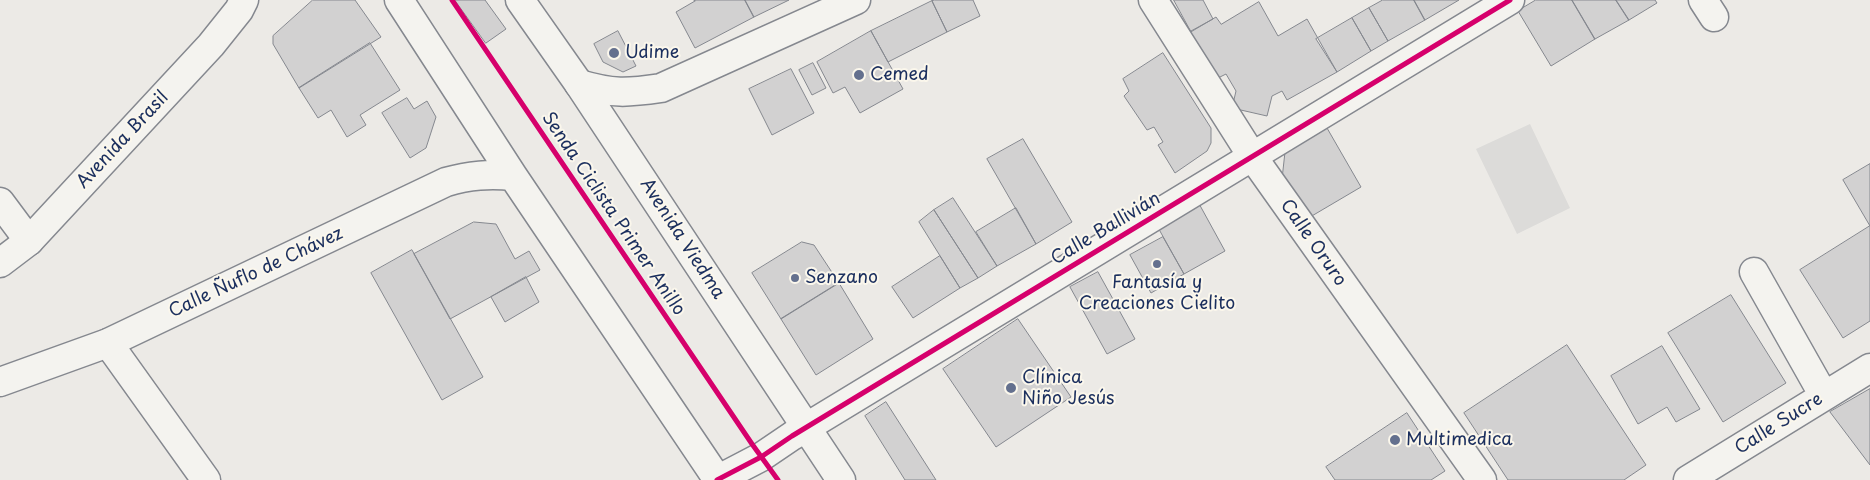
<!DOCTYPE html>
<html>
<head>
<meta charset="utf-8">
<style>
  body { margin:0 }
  canvas { display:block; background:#eceae6 }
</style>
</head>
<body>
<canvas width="1870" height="480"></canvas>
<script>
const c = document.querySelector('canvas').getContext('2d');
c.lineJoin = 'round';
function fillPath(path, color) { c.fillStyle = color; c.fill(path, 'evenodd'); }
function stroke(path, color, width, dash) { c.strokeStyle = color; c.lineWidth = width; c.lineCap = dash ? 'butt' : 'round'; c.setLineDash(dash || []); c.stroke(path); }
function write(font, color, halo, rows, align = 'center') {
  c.font = font + ' "Playpen Sans",sans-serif'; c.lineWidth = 4; c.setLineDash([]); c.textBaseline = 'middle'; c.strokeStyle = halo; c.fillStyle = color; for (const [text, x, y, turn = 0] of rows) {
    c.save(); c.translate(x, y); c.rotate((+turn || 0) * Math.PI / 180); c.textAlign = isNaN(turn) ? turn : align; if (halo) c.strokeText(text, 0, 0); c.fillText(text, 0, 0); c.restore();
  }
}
fillPath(new Path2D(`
  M 1530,124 L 1570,208 L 1517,234 L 1476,149 Z`), '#dcdbd9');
const building = new Path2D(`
  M 313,0 L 355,0 L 381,37 L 299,88 L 273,44 L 273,36 Z
  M 455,0 L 485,0 L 506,29 L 486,43 Z
  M 694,0 L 745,0 L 754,17 L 695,48 L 676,12 L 695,1 Z
  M 745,0 L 789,0 L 754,17 Z
  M 935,0 L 973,0 L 980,16 L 947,32 L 932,1 Z
  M 1174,0 L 1203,0 L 1213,19 L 1191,31 Z
  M 1383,0 L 1414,0 L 1425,20 L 1388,41 L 1369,8 Z
  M 1414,0 L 1459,0 L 1425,20 Z
  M 1536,0 L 1572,0 L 1595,39 L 1551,66 L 1518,11 Z
  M 1572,0 L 1616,0 L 1629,20 L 1595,39 Z
  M 1616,0 L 1655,0 L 1657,3 L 1629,20 Z
  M 932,1 L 947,32 L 888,62 L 871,31 Z
  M 1259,2 L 1278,36 L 1307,19 L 1337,72 L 1287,100 L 1282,91 L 1272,96 L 1267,116 L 1232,108 L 1236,91 L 1226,74 L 1216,79 L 1189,33 L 1216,17 L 1221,24 Z
  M 1369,8 L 1388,41 L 1371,51 L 1352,18 Z
  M 1352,18 L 1371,51 L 1337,72 L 1316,39 Z
  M 618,31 L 636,66 L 623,72 L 603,62 L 594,44 Z
  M 871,31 L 903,89 L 860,113 L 845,87 L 833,93 L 817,62 Z
  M 370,43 L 400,90 L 360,115 L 366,125 L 347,137 L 331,110 L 318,118 L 299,88 Z
  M 1163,53 L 1211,128 L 1211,143 L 1207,151 L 1175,173 L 1158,145 L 1163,142 L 1154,127 L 1147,130 L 1124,96 L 1129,91 L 1123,79 Z
  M 813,63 L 826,88 L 812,95 L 799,70 Z
  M 791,69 L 814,113 L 772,135 L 749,89 Z
  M 407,98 L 414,109 L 427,101 L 436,117 L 426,148 L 410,158 L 382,113 Z
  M 1327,128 L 1361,187 L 1305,220 L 1282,179 L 1285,152 Z
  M 1023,139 L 1072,222 L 1036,244 L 987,159 Z
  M 1870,164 L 1870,226 L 1843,180 Z
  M 953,198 L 997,266 L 978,278 L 934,210 Z
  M 1197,200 L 1225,251 L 1184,274 L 1156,224 Z
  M 1016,208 L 1036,244 L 997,266 L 976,232 Z
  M 934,210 L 978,278 L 960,288 L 919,222 Z
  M 474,222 L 496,224 L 515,259 L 529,251 L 540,270 L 450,319 L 414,254 Z
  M 1870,226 L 1870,321 L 1843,338 L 1800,270 Z
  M 1163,237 L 1184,274 L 1151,293 L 1130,255 Z
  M 802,242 L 814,245 L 839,283 L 781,319 L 752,273 Z
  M 412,250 L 483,377 L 442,400 L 371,273 Z
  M 940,256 L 960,288 L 913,318 L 892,287 Z
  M 1098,272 L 1135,339 L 1107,354 L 1070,287 Z
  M 526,277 L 539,302 L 505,322 L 491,297 Z
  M 839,283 L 873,339 L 816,375 L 781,319 Z
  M 1731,295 L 1786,383 L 1723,422 L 1668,333 Z
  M 1018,319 L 1071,397 L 996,447 L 943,369 Z
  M 1567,345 L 1646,465 L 1624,480 L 1508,480 L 1464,413 Z
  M 1662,346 L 1700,409 L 1676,422 L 1667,407 L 1638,424 L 1611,376 Z
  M 1870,389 L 1870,465 L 1830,412 Z
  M 886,402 L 936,480 L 905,480 L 865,416 Z
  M 1407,413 L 1445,471 L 1431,480 L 1335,480 L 1326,467 Z`);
fillPath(building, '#d2d1d1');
stroke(building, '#85888f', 1);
const minor = new Path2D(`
  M 1153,0 L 1252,156 L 1482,480
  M 1703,0 L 1714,17
  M 579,84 C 613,94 627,93 661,88 L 856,0
  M 0,202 L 29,241
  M 1754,272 L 1824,396
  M 108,343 L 206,480
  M 717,480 L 761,457 L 792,436 L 1510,0
  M 1688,480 L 1870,368`);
const major = new Path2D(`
  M 399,0 L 513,176 L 718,480
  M 520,0 L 579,84 L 841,480
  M 0,263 L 29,241 L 211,45 L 239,10 L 244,0
  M 0,382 L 108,343 L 446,182 C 470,175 489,174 513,176`);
stroke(minor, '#85888f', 31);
stroke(major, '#85888f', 31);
stroke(minor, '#f4f3ef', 28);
stroke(major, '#f4f3ef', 28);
stroke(new Path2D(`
  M 452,0 L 752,444 L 778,480
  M 717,480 L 761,457 L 792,436 L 1510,0`), '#d6006c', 5);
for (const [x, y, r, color] of [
  [614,53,6,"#64708e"],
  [859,75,6,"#64708e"],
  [1157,264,5,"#64708e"],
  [795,278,5,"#64708e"],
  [1011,388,6,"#64708e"],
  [1395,440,6,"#64708e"]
]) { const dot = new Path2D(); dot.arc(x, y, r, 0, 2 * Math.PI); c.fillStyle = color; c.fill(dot); stroke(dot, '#fbf7ec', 2); }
write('18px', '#1b2f5e', '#fbf7ec', [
  ["Udime",625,53],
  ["Cemed",870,75],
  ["Senzano",805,278],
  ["Fantasía y",1157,283,"center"],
  ["Creaciones Cielito",1157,304,"center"],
  ["Clínica",1022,378],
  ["Niño Jesús",1022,399],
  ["Multimedica",1406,440]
], 'left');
write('18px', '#1b2f5e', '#fbf7ec', [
  ["Avenida Brasil",123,140,-47],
  ["Senda Ciclista Primer Anillo",613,214,56],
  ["Calle Ballivián",1106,229,-31],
  ["Avenida Viedma",682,239,57],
  ["Calle Oruro",1313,243,55],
  ["Calle Ñuflo de Chávez",256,273,-25],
  ["Calle Sucre",1779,424,-32]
]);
</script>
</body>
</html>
